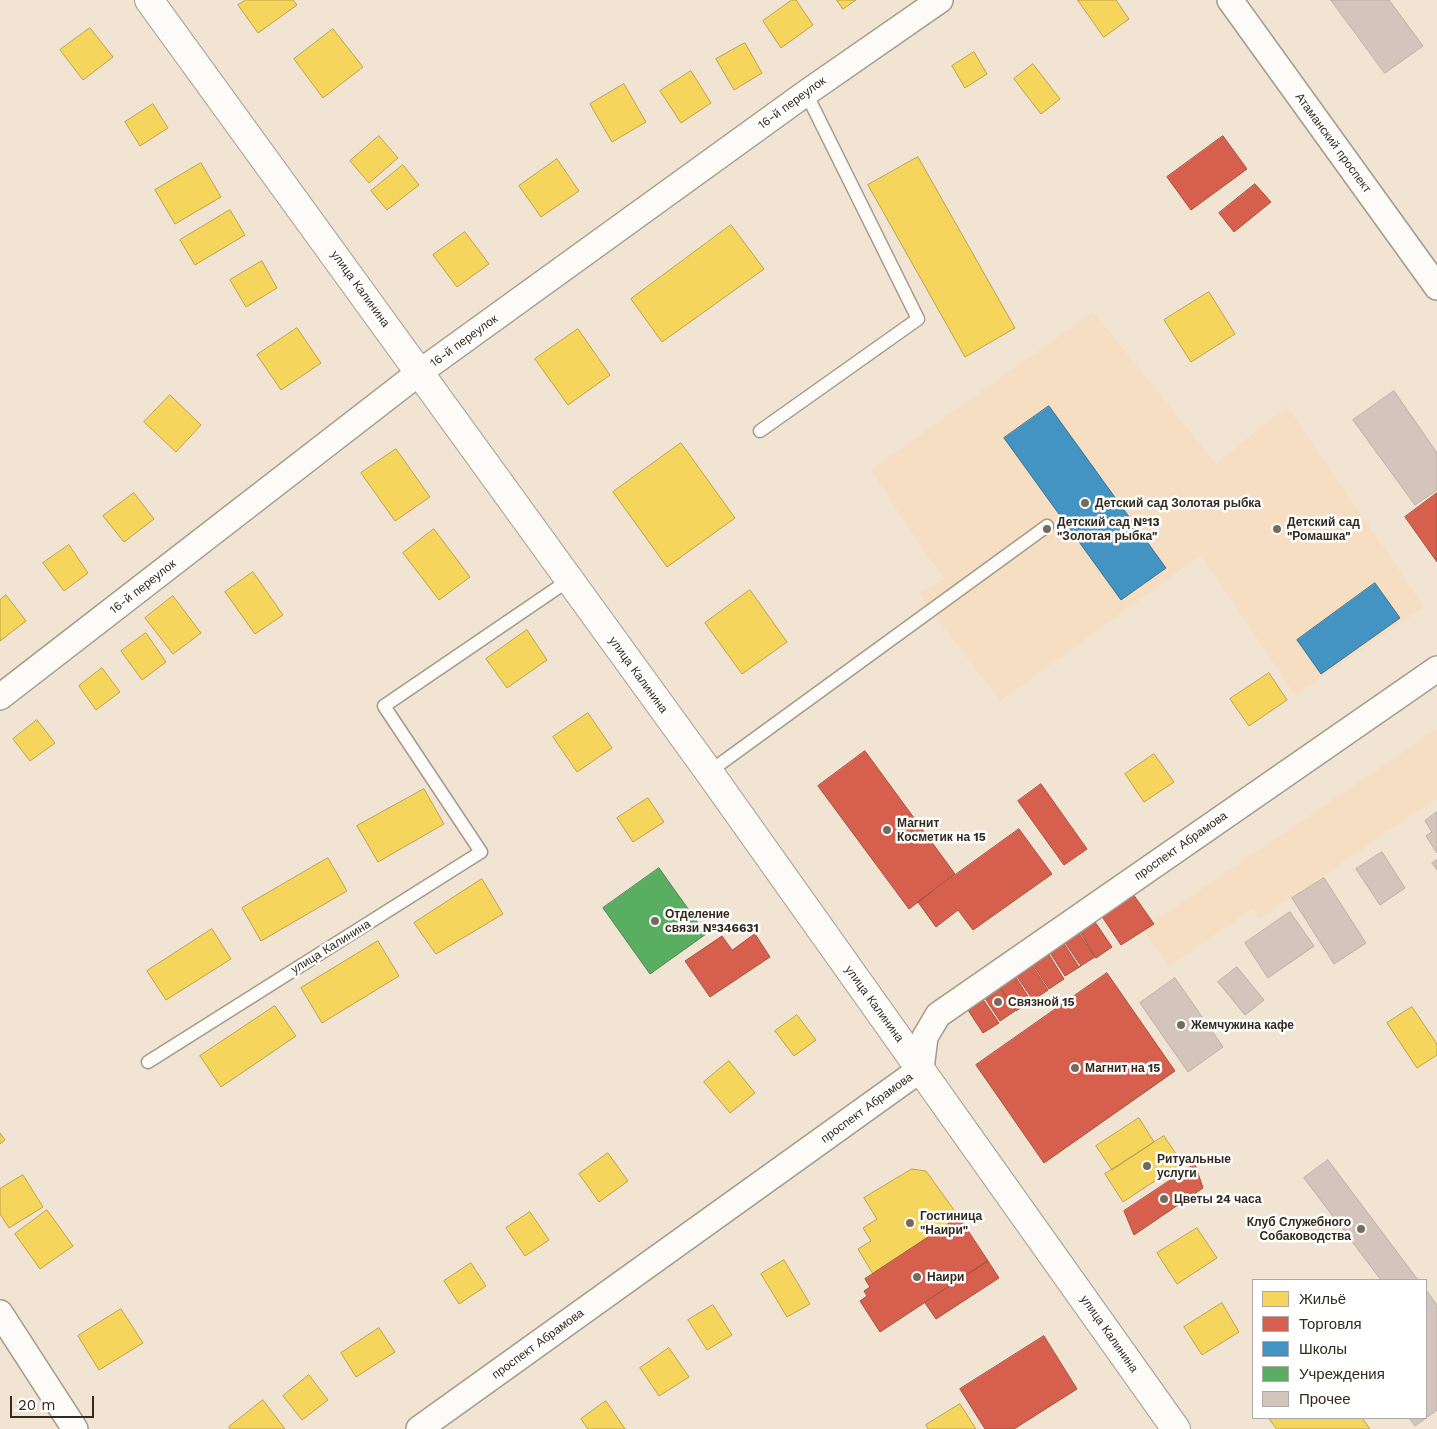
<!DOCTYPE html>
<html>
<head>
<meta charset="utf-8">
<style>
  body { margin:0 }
  #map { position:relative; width:1437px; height:1429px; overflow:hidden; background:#f1e4d2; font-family:"Work Sans",sans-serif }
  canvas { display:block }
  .legend { position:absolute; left:1252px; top:1279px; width:175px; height:140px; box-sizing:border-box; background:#fff; border:1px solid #ada9a5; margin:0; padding:6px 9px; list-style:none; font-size:15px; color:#33291d }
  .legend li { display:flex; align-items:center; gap:10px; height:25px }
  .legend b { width:25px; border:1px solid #ada9a5 }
  .scale { position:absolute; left:10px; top:1396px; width:84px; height:22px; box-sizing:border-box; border:2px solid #33291d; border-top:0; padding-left:6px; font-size:15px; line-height:18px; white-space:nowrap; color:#33291d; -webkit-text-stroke:4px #fff; paint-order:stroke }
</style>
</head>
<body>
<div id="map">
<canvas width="1437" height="1429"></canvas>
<ul class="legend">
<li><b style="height:14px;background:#f6d55c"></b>Жильё</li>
<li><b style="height:14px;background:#d6604d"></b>Торговля</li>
<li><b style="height:14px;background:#4393c3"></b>Школы</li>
<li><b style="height:14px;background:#5aae61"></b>Учреждения</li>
<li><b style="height:14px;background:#d3c5bb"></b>Прочее</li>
</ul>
<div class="scale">20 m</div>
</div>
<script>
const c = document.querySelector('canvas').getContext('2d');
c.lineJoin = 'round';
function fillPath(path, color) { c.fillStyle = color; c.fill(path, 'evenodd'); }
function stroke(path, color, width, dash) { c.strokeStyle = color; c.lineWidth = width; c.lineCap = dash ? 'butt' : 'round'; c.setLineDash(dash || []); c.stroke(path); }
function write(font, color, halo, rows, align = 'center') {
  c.font = font + ' "Work Sans",sans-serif'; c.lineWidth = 5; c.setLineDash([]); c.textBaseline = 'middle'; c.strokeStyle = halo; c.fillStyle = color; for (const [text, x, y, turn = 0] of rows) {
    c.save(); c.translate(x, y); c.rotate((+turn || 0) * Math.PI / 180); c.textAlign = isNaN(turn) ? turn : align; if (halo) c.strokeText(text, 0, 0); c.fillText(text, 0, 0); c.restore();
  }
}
fillPath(new Path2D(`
  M 1093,312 L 1216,464 L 1287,406 L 1424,607 L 1295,695 L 1201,555 L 1000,701 L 919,594 L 945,578 L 928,557 L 871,470 Z
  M 1437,729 L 1437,798 L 1259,919 L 1252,909 L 1169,966 L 1143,929 Z`), '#f5dec2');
const homes = new Path2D(`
  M 246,0 L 293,0 L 297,5 L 258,33 L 238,5 Z
  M 792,0 L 796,0 L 813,25 L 781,48 L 763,21 Z
  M 837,0 L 856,0 L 843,9 Z
  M 1078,0 L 1116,0 L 1129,19 L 1104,37 Z
  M 90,28 L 113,57 L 83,80 L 60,50 Z
  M 333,29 L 363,67 L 323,98 L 294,59 Z
  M 745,43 L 762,73 L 734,90 L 716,59 Z
  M 974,52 L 987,74 L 965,88 L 952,66 Z
  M 1033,64 L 1060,99 L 1041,114 L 1014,79 Z
  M 691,71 L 711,103 L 681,123 L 660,91 Z
  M 624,84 L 646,122 L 612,142 L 590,104 Z
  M 153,104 L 168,128 L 140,146 L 125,122 Z
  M 379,136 L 398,158 L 369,183 L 350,161 Z
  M 918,157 L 1015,328 L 965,357 L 868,185 Z
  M 557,159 L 579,191 L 541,217 L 519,186 Z
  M 201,163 L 221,197 L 175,224 L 155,190 Z
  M 403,165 L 419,185 L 387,210 L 371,191 Z
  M 230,210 L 245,235 L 195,265 L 180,240 Z
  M 731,225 L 764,269 L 662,342 L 631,299 Z
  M 465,232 L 489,264 L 457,287 L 433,255 Z
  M 262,261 L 277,288 L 246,307 L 230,280 Z
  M 1209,292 L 1235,334 L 1191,362 L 1164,320 Z
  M 297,328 L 321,363 L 281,390 L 257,355 Z
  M 578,329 L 610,375 L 568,405 L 535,359 Z
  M 170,395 L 201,425 L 176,452 L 144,422 Z
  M 681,443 L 735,518 L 667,567 L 613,492 Z
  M 396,449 L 430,497 L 395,521 L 361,473 Z
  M 134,493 L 154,519 L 124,542 L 103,516 Z
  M 434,529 L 470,577 L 439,600 L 403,553 Z
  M 69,545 L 88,573 L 64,591 L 43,563 Z
  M 253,572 L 283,615 L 255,634 L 225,592 Z
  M 750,590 L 787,642 L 742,674 L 705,623 Z
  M 6,595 L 26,621 L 0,641 L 0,600 Z
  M 173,596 L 201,633 L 173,654 L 145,618 Z
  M 527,630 L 547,660 L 507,688 L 486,659 Z
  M 146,633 L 166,662 L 142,680 L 121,651 Z
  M 102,668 L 120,692 L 96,710 L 79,686 Z
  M 1269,673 L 1287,700 L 1249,726 L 1230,699 Z
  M 588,713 L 612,748 L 577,772 L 553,737 Z
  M 37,720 L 55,743 L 30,761 L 13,739 Z
  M 1154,754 L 1174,782 L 1144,802 L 1125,774 Z
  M 424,789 L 444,824 L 378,862 L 357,826 Z
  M 648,798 L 664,822 L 633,842 L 617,818 Z
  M 328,858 L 347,891 L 261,941 L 242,908 Z
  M 482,879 L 503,914 L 436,954 L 414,923 Z
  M 212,929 L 231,959 L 166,1000 L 147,971 Z
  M 378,941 L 399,976 L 322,1023 L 301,988 Z
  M 275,1006 L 296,1036 L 221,1087 L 200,1056 Z
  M 1412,1007 L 1437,1044 L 1437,1055 L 1417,1068 L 1387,1023 Z
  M 797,1015 L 816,1040 L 794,1056 L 775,1031 Z
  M 729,1061 L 755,1093 L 730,1113 L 704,1082 Z
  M 1139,1118 L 1154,1142 L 1112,1170 L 1096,1146 Z
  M 0,1133 L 5,1140 L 0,1144 Z
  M 1164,1136 L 1182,1163 L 1123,1202 L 1105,1174 Z
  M 608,1153 L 628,1181 L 599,1202 L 579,1174 Z
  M 912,1169 L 926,1171 L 959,1217 L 873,1274 L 858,1249 L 871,1241 L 863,1228 L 877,1219 L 864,1198 Z
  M 23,1175 L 43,1207 L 9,1228 L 0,1214 L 0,1189 Z
  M 47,1210 L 73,1246 L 40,1269 L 15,1234 Z
  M 530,1212 L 549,1240 L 525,1256 L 506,1228 Z
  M 1197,1228 L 1217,1258 L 1177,1284 L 1157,1253 Z
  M 784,1260 L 810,1304 L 787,1317 L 761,1274 Z
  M 471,1263 L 486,1286 L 459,1304 L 444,1281 Z
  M 1222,1303 L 1239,1332 L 1202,1355 L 1184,1327 Z
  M 713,1305 L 732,1335 L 707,1350 L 688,1320 Z
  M 121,1309 L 143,1343 L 99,1370 L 78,1336 Z
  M 379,1328 L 395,1352 L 356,1377 L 341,1353 Z
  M 669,1348 L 689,1377 L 659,1396 L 640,1368 Z
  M 309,1375 L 328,1400 L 302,1420 L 283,1396 Z
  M 263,1400 L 285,1429 L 230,1429 L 229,1427 Z
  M 606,1401 L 625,1429 L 588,1429 L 581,1419 Z
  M 960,1404 L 976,1429 L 928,1429 L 926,1425 Z
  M 1269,1418 L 1362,1418 L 1370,1429 L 1277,1429 Z`);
fillPath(homes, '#f6d55c');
stroke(homes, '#bca149', 1);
const shops = new Path2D(`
  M 1223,136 L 1247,169 L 1191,210 L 1167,177 Z
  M 1255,184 L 1271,202 L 1234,232 L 1219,213 Z
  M 1437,493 L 1437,562 L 1405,517 Z
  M 865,751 L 955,874 L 909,909 L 818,786 Z
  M 1041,784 L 1087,849 L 1064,865 L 1018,801 Z
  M 1019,829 L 1052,874 L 973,930 L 958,910 L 936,927 L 918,902 Z
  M 1133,894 L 1154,924 L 1121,945 L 1101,915 Z
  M 1093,919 L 1112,947 L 1096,958 L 1078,929 Z
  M 1076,929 L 1095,957 L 1079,967 L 1061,939 Z
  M 755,934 L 770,957 L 710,997 L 685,961 L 722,936 L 732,950 Z
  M 1062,938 L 1081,966 L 1065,976 L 1047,948 Z
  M 1046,950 L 1064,979 L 1049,989 L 1030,960 Z
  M 1030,962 L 1048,990 L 1033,1000 L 1014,972 Z
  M 1013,973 L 1031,1001 L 1016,1011 L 997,983 Z
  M 1107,973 L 1175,1071 L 1044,1163 L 976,1065 Z
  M 997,982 L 1015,1011 L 1000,1021 L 981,992 Z
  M 980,995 L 999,1023 L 983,1033 L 964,1004 Z
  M 1195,1164 L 1203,1188 L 1134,1235 L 1124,1211 Z
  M 959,1217 L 988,1261 L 880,1332 L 860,1301 L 867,1296 L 864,1291 L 870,1287 L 865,1279 Z
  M 988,1261 L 999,1278 L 936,1319 L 925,1303 Z
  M 1044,1336 L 1077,1389 L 1014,1429 L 985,1429 L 960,1389 Z`);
fillPath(shops, '#d6604d');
stroke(shops, '#a5503f', 1);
const schools = new Path2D(`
  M 1049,406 L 1166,568 L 1121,600 L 1004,438 Z
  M 1375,583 L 1400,618 L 1321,674 L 1297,640 Z`);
fillPath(schools, '#4393c3');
stroke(schools, '#3e7391', 1);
const public = new Path2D(`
  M 659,868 L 706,934 L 650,974 L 603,908 Z`);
fillPath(public, '#5aae61');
stroke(public, '#4e864d', 1);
const building = new Path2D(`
  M 1331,0 L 1389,0 L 1423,46 L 1385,73 Z
  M 1394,391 L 1437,453 L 1437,490 L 1415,505 L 1353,420 Z
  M 1437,812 L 1437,853 L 1426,836 L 1432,832 L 1425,821 Z
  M 1382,852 L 1405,888 L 1380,905 L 1356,869 Z
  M 1437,860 L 1437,870 L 1432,863 Z
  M 1324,878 L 1366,943 L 1334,964 L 1292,898 Z
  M 1290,912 L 1314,946 L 1268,978 L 1245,943 Z
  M 1237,967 L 1264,1000 L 1245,1015 L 1218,982 Z
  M 1175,978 L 1223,1047 L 1188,1072 L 1140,1003 Z
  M 1328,1160 L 1418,1280 L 1381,1280 L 1304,1178 Z
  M 1426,1290 L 1437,1305 L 1437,1410 L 1415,1426 L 1409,1418 L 1426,1418 Z`);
fillPath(building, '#d3c5bb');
stroke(building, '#bbaea4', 1);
const service = new Path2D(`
  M 760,431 L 918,319 L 806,93
  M 709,772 L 1047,526
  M 148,1062 L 481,852 L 384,706 L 569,580`);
const minor = new Path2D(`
  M 1230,0 L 1437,287
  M 0,697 L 420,372 L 806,93 L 940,0
  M 0,1313 L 75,1429
  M 419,1429 L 921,1069 L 925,1037 L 938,1015 L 1437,669`);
const secondary = new Path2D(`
  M 149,0 L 709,772 L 1176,1429`);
stroke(service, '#a39a8c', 15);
stroke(minor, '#a39a8c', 28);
stroke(secondary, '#a39a8c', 30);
stroke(service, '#fdfbf8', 12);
stroke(minor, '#fdfbf8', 25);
stroke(secondary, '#fdfbf8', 28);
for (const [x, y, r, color] of [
  [1085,503,5,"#766a5c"],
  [1047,529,5,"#766a5c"],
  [1277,529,5,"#766a5c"],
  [887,830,5,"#766a5c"],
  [655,921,5,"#766a5c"],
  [998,1002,5,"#766a5c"],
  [1181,1025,5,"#766a5c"],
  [1075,1068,5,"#766a5c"],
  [1147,1166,5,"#766a5c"],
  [1164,1199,5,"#766a5c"],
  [910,1223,5,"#766a5c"],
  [1361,1229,5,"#766a5c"],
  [917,1277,5,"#766a5c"]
]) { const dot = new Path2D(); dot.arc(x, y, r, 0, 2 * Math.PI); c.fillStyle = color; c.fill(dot); stroke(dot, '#fff', 2); }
write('12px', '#33291d', '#fff', [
  ["16-й переулок",792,103,-36],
  ["Атаманский проспект",1333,143,54],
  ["улица Калинина",360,289,54],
  ["16-й переулок",464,341,-36],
  ["16-й переулок",143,587,-38],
  ["улица Калинина",638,675,54],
  ["проспект Абрамова",1181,846,-35],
  ["улица Калинина",331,947,-32],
  ["улица Калинина",874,1004,54],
  ["проспект Абрамова",867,1108,-36],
  ["улица Калинина",1109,1334,55],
  ["проспект Абрамова",538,1344,-36]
]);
write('bold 12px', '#33291d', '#fff', [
  ["Детский сад Золотая рыбка",1095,503],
  ["Детский сад №13",1057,522],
  ["\"Золотая рыбка\"",1057,536],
  ["Детский сад",1287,522],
  ["\"Ромашка\"",1287,536],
  ["Магнит",897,823],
  ["Косметик на 15",897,837],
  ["Отделение",665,914],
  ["связи №346631",665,928],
  ["Связной 15",1008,1002],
  ["Жемчужина кафе",1191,1025],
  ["Магнит на 15",1085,1068],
  ["Ритуальные",1157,1159],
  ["услуги",1157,1173],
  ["Цветы 24 часа",1174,1199],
  ["Гостиница",920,1216],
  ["\"Наири\"",920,1230],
  ["Клуб Служебного",1351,1222,"right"],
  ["Собаководства",1351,1236,"right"],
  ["Наири",927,1277]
], 'left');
</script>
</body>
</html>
